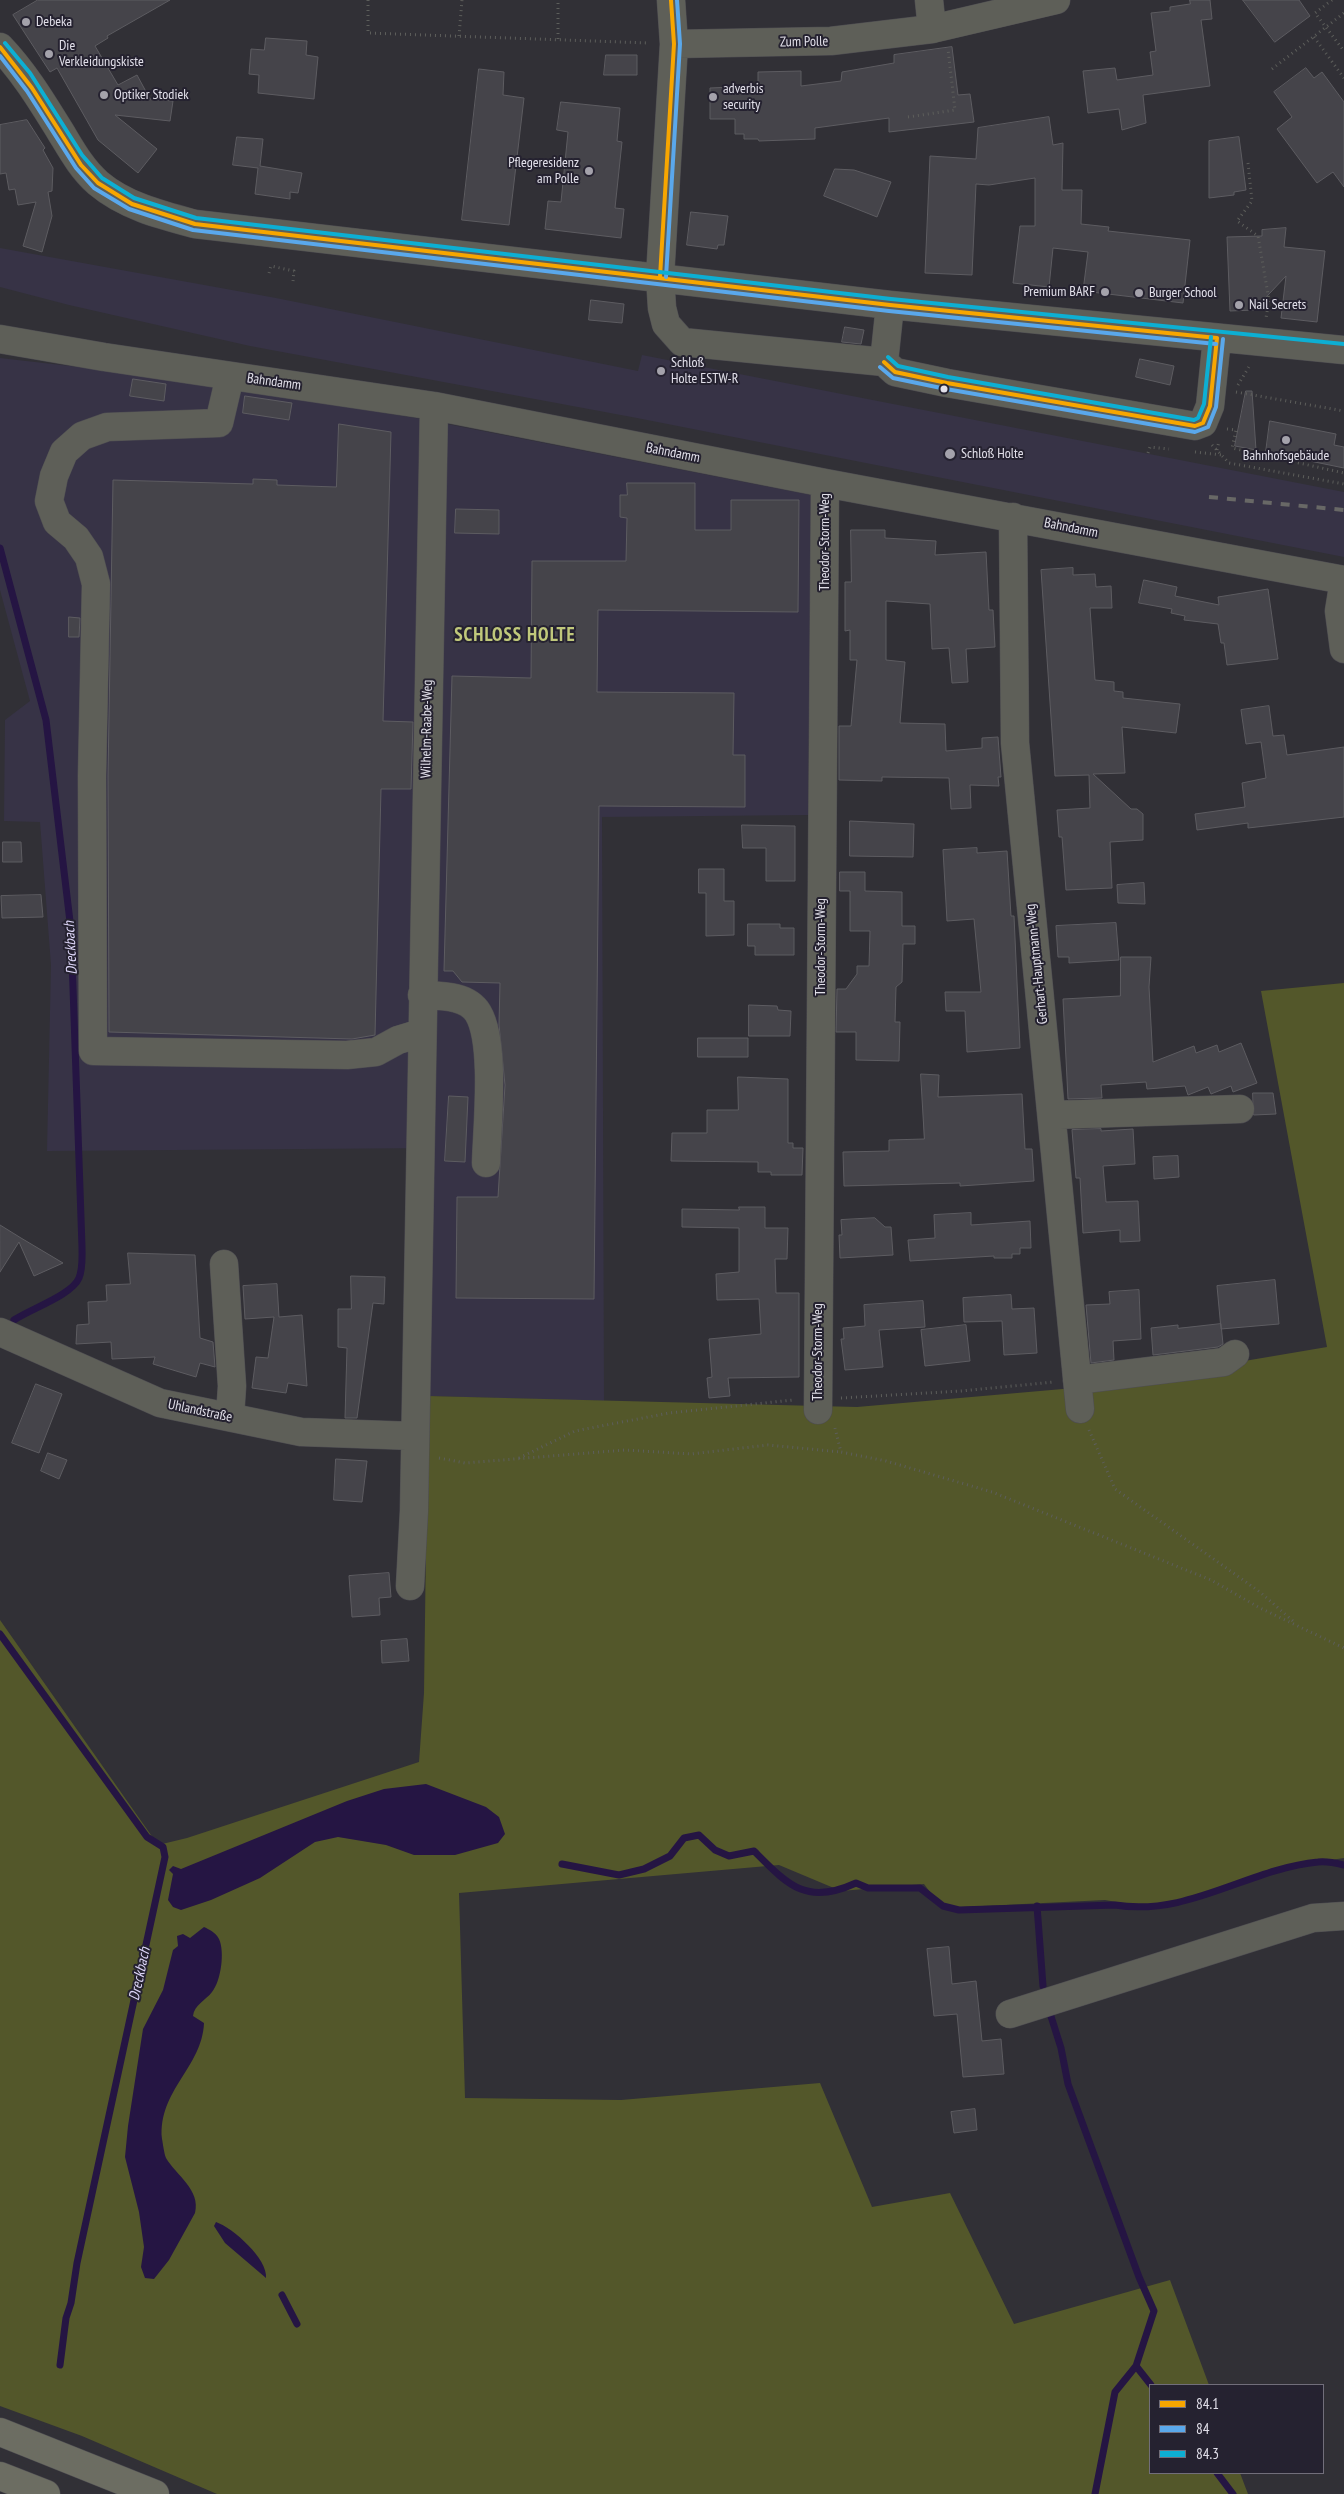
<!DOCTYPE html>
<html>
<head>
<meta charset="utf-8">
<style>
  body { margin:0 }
  #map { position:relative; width:1344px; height:2494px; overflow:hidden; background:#313036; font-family:"PT Sans Narrow",sans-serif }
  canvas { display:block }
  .legend { position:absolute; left:1149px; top:2384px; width:175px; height:90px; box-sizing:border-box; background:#252230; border:1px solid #716e7a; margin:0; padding:6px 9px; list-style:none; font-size:15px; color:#e2e0ea }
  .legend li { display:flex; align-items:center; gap:10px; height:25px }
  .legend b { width:25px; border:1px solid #716e7a }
</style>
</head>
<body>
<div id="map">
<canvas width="1344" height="2494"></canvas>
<ul class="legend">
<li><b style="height:6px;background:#f7a600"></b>84.1</li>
<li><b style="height:6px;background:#5aa8eb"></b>84</li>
<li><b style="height:6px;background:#0dafd3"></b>84.3</li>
</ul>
</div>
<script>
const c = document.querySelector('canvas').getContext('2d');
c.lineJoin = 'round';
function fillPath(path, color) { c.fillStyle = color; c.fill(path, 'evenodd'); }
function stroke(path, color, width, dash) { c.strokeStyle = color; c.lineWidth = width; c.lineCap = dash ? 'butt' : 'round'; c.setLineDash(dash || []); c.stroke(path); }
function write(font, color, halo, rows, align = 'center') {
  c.font = font + ' "PT Sans Narrow",sans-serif'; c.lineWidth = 4; c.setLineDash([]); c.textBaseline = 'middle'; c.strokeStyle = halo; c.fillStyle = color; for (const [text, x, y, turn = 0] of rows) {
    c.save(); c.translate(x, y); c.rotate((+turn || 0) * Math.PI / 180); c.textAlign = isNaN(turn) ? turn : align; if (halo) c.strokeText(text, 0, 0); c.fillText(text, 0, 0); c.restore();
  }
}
fillPath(new Path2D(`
  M 0,248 L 276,298 L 638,371 L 642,355 L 1344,492 L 1344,557 L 637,418 L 250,346 L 69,305 L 0,287 Z
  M 0,358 L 131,373 L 416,418 L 811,495 L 808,815 L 602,817 L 604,1401 L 428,1396 L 434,1148 L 47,1151 L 51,965 L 40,822 L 4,821 L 5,720 L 30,701 L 0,590 Z`), '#373346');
fillPath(new Path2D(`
  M 1344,983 L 1344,1858 L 1292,1866 L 1194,1897 L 1150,1908 L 1105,1900 L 942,1908 L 924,1884 L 841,1891 L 779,1865 L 459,1893 L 465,2098 L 621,2100 L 820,2083 L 872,2207 L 950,2193 L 1014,2324 L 1170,2280 L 1209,2385 L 1150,2385 L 1150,2473 L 1240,2473 L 1248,2494 L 217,2494 L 82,2436 L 0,2406 L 0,1620 L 158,1845 L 187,1838 L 419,1762 L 424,1693 L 428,1396 L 857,1407 L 1097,1386 L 1327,1347 L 1261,991 Z`), '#53572a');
fillPath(new Path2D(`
  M 426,1784 L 486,1807 L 499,1817 L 505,1834 L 498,1843 L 455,1855 L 414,1855 L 386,1845 L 338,1837 L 315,1842 L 260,1878 L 211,1900 L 181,1910 L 173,1907 L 168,1900 L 173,1874 L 169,1870 L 173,1866 L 181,1869 L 347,1801 L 384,1789 Z
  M 204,1927 C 210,1930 215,1932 219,1939 C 225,1952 221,1981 212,1992 C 206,2000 194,2005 193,2016 L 204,2023 C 202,2068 158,2090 162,2139 C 163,2144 164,2153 166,2158 C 176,2175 201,2190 195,2213 L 169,2260 L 154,2279 L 145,2278 L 141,2267 L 144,2247 L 139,2212 L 125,2157 L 128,2126 L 143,2029 L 163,1990 L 173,1950 L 178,1946 L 177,1936 L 183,1934 L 190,1938 Z
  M 216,2222 C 233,2228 268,2259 266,2278 L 225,2243 L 214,2226 Z`), '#251543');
stroke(new Path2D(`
  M 0,548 L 46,720 L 71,930 L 82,1247 C 82,1257 83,1268 79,1278 C 72,1295 30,1309 14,1320
  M 0,1634 L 147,1837 L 163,1847 L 165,1857 L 77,2263 L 71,2303 L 66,2318 L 60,2365
  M 562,1864 L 619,1875 L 644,1869 L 670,1856 L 684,1838 L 699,1835 L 715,1850 L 729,1856 L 754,1851 C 788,1885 806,1906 856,1883 L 868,1888 L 920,1888 L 943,1906 L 959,1910 L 1115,1905 C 1189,1917 1247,1869 1318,1862 C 1326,1861 1336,1863 1344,1865
  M 1037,1906 L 1043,1986
  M 1049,2010 L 1061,2048 L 1068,2084 L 1139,2277 L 1154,2311 L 1136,2366 L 1151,2385
  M 282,2295 L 297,2324
  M 1217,2473 L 1233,2494
  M 1095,2494 L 1115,2392 L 1136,2366`), '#251543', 7);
const building = new Path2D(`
  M 38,0 L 170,0 L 107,36 L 108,38 L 95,46 L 118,85 L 137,75 L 150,99 L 173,101 L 170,121 L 115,115 L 157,149 L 138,173 L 98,140 L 57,68 L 50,72 L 13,15 Z
  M 1190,0 L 1210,0 L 1212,19 L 1201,20 L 1210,86 L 1143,95 L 1146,123 L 1122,130 L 1119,109 L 1088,113 L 1083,71 L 1115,68 L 1117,80 L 1153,75 L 1150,52 L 1156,51 L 1151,13 L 1170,11 L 1170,7 L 1190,4 Z
  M 1243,0 L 1299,0 L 1310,16 L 1275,42 Z
  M 266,38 L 307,41 L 306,55 L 318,57 L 314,99 L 258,93 L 259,75 L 249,74 L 251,49 L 264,50 Z
  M 952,47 L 958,95 L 970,94 L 974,122 L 889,132 L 889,118 L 815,128 L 815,139 L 759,141 L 758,139 L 744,139 L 744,134 L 735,134 L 735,119 L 710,119 L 710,88 L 758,86 L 758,72 L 801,71 L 801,86 L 841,81 L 842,72 L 894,63 L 894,55 Z
  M 606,55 L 637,55 L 637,75 L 604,75 Z
  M 1306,68 L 1314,78 L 1322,72 L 1344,102 L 1344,187 L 1333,172 L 1317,183 L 1277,129 L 1292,117 L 1274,92 Z
  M 479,69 L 504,72 L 503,95 L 524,98 L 509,225 L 462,220 Z
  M 561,102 L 620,108 L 617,141 L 622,142 L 615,208 L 624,209 L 621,238 L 545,229 L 548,201 L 561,202 L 568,132 L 557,130 Z
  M 1049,117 L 1053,145 L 1063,143 L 1062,190 L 1082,190 L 1081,224 L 1109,227 L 1108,231 L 1190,240 L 1183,303 L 1083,291 L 1088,252 L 1053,248 L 1049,287 L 1013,283 L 1020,226 L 1035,226 L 1035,178 L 989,185 L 976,184 L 972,275 L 925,273 L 930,156 L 976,159 L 978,128 Z
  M 27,120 L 45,148 L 43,150 L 53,168 L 52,191 L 48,192 L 52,216 L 42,252 L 23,246 L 36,202 L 18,205 L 15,189 L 9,190 L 6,173 L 0,174 L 0,125 Z
  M 237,137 L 263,139 L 260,166 L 302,173 L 298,193 L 290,192 L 290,199 L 255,194 L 258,168 L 233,165 Z
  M 1239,137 L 1246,190 L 1234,192 L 1234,195 L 1209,198 L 1209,141 Z
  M 835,169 L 854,170 L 891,182 L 877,217 L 824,196 Z
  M 691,212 L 728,216 L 724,245 L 718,245 L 717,249 L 687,245 Z
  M 1286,228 L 1284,247 L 1325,251 L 1317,322 L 1281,318 L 1286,276 L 1254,310 L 1230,311 L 1227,237 L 1262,236 L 1262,230 Z
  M 591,300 L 624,304 L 622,323 L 589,320 Z
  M 845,327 L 864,330 L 861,344 L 842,342 Z
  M 1140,359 L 1174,366 L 1170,385 L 1136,377 Z
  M 133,379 L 166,384 L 164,401 L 130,396 Z
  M 1246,391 L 1252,391 L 1256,450 L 1235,446 Z
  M 245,396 L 292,403 L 289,420 L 243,413 Z
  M 1270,421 L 1336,434 L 1334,445 L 1344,447 L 1344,468 L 1266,452 Z
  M 339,424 L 391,432 L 383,721 L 413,722 L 411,789 L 381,789 L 375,1035 L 352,1039 L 109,1032 L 108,776 L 113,480 L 253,484 L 253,479 L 277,480 L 277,485 L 336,487 Z
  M 627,483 L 695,483 L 695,530 L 731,530 L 731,500 L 799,500 L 798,612 L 598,610 L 597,692 L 734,693 L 733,755 L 745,755 L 745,807 L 599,806 L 594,1299 L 456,1298 L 457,1197 L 498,1197 L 505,1085 L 499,1025 L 500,983 L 462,982 L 453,971 L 444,971 L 452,676 L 531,678 L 532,561 L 626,561 L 627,518 L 620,517 L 620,495 L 627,495 Z
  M 456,509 L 499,510 L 499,534 L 455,533 Z
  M 851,530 L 885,530 L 885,538 L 936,541 L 935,555 L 986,552 L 989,610 L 993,610 L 995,647 L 966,649 L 968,682 L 952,683 L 949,648 L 932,649 L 930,604 L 886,601 L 886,660 L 905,662 L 900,723 L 945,724 L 946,751 L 982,748 L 982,738 L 998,737 L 1001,777 L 998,777 L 999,786 L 970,785 L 971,808 L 951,809 L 949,778 L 882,777 L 882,781 L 839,780 L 839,726 L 851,726 L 857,660 L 850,660 L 850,630 L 845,631 L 845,582 L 851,582 Z
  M 1073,568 L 1073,575 L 1095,574 L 1096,587 L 1111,586 L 1112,608 L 1090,608 L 1095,680 L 1114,682 L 1114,691 L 1123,692 L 1123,698 L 1180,704 L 1176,733 L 1122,727 L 1125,773 L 1093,774 L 1131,809 L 1137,809 L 1143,814 L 1143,840 L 1110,842 L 1112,888 L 1066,890 L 1062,837 L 1059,837 L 1057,810 L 1090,808 L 1089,775 L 1055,776 L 1041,570 Z
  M 1144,580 L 1177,587 L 1175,596 L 1219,605 L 1218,597 L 1268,589 L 1278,659 L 1227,665 L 1224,643 L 1221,643 L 1218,624 L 1184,620 L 1185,616 L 1171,613 L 1172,609 L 1139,603 Z
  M 69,617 L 80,618 L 79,637 L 69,637 Z
  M 1269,706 L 1273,736 L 1284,735 L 1287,755 L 1344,747 L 1344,817 L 1248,828 L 1248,823 L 1197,830 L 1195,814 L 1245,807 L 1242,783 L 1266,778 L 1261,742 L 1246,744 L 1241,710 Z
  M 850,821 L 914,824 L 913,857 L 850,856 Z
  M 742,825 L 795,826 L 795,881 L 766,881 L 766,848 L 743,848 Z
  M 3,842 L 21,842 L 22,862 L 3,862 Z
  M 977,848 L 977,853 L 1007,851 L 1011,916 L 1014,916 L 1020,1048 L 967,1052 L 965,1011 L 946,1011 L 945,992 L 981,992 L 974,919 L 947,921 L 943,850 Z
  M 699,869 L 724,869 L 724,901 L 734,901 L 734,935 L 706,936 L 706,893 L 699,893 Z
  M 840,872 L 865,872 L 865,891 L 902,892 L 902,926 L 915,926 L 915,944 L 903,944 L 902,982 L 896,987 L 895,1022 L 900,1022 L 899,1061 L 856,1060 L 856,1032 L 836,1032 L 837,989 L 846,989 L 857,974 L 857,966 L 869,966 L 870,931 L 850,931 L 850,891 L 840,891 Z
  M 1144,883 L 1145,904 L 1118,903 L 1117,885 Z
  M 41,895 L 43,917 L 2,918 L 1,896 Z
  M 1116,923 L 1119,960 L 1069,963 L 1069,957 L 1058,957 L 1056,926 Z
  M 748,924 L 780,924 L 780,928 L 794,928 L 794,955 L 755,955 L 755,946 L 748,946 Z
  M 1121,957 L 1151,957 L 1149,987 L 1153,1062 L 1194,1046 L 1196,1053 L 1217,1045 L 1219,1052 L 1241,1043 L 1257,1083 L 1233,1092 L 1231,1086 L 1211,1094 L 1208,1087 L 1188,1095 L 1185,1086 L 1147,1089 L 1146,1082 L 1101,1085 L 1102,1098 L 1068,1099 L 1063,999 L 1120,996 Z
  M 749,1005 L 777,1006 L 778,1010 L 791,1011 L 790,1036 L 749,1036 Z
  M 698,1038 L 748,1038 L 748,1057 L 698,1057 Z
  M 921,1074 L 939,1075 L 938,1097 L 1022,1094 L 1025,1149 L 1032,1149 L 1034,1181 L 960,1186 L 960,1183 L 844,1186 L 843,1152 L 889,1151 L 889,1140 L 924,1139 Z
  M 738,1077 L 788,1079 L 788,1143 L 793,1143 L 793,1148 L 803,1148 L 802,1175 L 771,1175 L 771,1172 L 758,1172 L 758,1162 L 671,1161 L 672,1133 L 707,1133 L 707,1110 L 738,1110 Z
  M 1253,1093 L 1273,1093 L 1276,1114 L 1254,1115 Z
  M 449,1096 L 468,1097 L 465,1162 L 445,1161 Z
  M 1101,1129 L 1101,1131 L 1133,1129 L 1135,1164 L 1103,1166 L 1106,1202 L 1138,1201 L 1140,1241 L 1120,1242 L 1120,1230 L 1083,1233 L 1080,1178 L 1076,1178 L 1072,1130 Z
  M 1178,1156 L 1179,1177 L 1154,1179 L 1153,1157 Z
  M 739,1207 L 765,1207 L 765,1228 L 788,1228 L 787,1259 L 775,1259 L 776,1293 L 799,1293 L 799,1377 L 728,1378 L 730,1396 L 709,1398 L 707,1378 L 712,1377 L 709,1339 L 761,1334 L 759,1299 L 717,1300 L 716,1274 L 739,1272 L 739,1228 L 682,1227 L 682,1209 L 739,1210 Z
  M 971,1213 L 971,1225 L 1030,1221 L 1031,1248 L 1020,1248 L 1020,1254 L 1012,1254 L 1012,1258 L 994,1258 L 994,1256 L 910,1261 L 908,1240 L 935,1238 L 934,1215 Z
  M 875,1218 L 885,1227 L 891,1227 L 893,1255 L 840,1258 L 839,1235 L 842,1235 L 841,1220 Z
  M 0,1225 L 21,1238 L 63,1263 L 34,1276 L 19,1242 L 0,1272 Z
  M 128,1253 L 195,1255 L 200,1338 L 213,1342 L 215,1367 L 200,1363 L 196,1377 L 153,1364 L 155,1357 L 112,1359 L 111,1342 L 76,1344 L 77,1325 L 89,1324 L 88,1302 L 107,1301 L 106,1285 L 130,1284 Z
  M 351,1276 L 385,1277 L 384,1304 L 373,1303 L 357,1418 L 345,1418 L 347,1348 L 338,1347 L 338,1309 L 351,1309 Z
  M 1275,1280 L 1279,1324 L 1221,1329 L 1217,1286 Z
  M 277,1284 L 279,1317 L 302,1315 L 307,1386 L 288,1383 L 286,1393 L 252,1388 L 256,1357 L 268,1358 L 274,1317 L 245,1319 L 243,1286 Z
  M 1139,1290 L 1141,1339 L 1113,1341 L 1114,1360 L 1091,1363 L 1086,1305 L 1110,1304 L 1109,1292 Z
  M 1011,1295 L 1012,1309 L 1034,1308 L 1037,1353 L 1004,1355 L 1002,1321 L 964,1322 L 963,1298 Z
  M 923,1301 L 925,1327 L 879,1330 L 883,1367 L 845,1370 L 841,1339 L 844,1339 L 843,1328 L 865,1326 L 864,1305 Z
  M 1221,1324 L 1223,1344 L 1218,1347 L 1153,1355 L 1151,1328 L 1178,1325 L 1178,1328 Z
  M 966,1325 L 970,1361 L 925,1366 L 921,1330 Z
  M 36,1384 L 62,1394 L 39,1453 L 12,1443 Z
  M 48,1453 L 67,1460 L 59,1479 L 41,1471 Z
  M 336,1459 L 367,1461 L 362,1502 L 334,1500 Z
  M 389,1573 L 391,1597 L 379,1598 L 380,1615 L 352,1617 L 349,1576 Z
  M 407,1639 L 409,1661 L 382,1663 L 381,1641 Z
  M 949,1947 L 952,1984 L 976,1981 L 982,2041 L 1001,2039 L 1004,2074 L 963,2077 L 957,2014 L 934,2016 L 927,1949 Z
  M 975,2109 L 977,2130 L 954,2133 L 951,2112 Z`);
fillPath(building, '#45444a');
stroke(building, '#5d5c61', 1);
const minor = new Path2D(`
  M 671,0 L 674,44 L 660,277 L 662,308 L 666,324 L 682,342 L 884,362 L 895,372 L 947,383 L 1195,426 L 1203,423 L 1210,406 L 1217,338
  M 929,0 L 932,29
  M 674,44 L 831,41 L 932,29 L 1056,0
  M 0,47 C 24,72 42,102 60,131 C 71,149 81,168 98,183 C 125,206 161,215 195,224 L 890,305 L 1344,350
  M 0,339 L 104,357 L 434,406 L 825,483 L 1344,580
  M 884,362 L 890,305
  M 230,376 L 219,423 L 107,427 L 82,436 L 64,452 L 54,476 L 49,501 L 57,522 L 76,538 L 89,557 L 96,584 L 92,776 L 93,1051 L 347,1055 L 376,1052 L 398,1040 L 421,1033
  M 1013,517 L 1015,743 L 1080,1409
  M 1344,580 L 1339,611 L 1344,649
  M 422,995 C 441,996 467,995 478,1013 C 496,1043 487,1127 486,1163
  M 1052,1115 L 1240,1109
  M 224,1264 L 232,1386 L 230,1417
  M 0,1332 L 160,1403 L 301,1432 L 414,1436
  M 1077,1380 L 1224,1362 L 1235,1354
  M 818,1410 L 825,483
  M 410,1586 L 414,1511 L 434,406
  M 1010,2014 L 1313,1918 L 1344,1916`);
const highway = new Path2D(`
  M 0,2432 L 155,2494
  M 0,2476 L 46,2494`);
stroke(minor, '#4e4d52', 29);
stroke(highway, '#4e4d52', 29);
stroke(new Path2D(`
  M 368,0 L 368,33 L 649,43
  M 1332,0 L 1315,13 L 1344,51
  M 459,36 L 462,0
  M 1314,37 L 1344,78
  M 558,39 L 558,0
  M 1272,69 L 1344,13
  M 908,117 L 955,110 L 948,49
  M 1248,163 L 1252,201 L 1237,221 L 1258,236 L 1269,300 L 1266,318
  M 269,273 L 271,266 L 294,271 L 293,281
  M 1238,385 L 1250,365
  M 1236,392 L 1344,411
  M 1227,429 L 1236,430 L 1232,448 L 1344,473
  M 1212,445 L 1229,463 L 1344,484
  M 1217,450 L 1219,441
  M 1195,452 L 1222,455
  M 1148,453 L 1150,447 L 1169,449
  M 841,1398 L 961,1391 L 1054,1382
  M 835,1428 L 841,1452 L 886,1461 L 992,1492 L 1211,1580 L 1260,1608 L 1344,1648
  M 1089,1430 L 1115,1489 L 1260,1592 L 1293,1621
  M 439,1458 L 465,1463 L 625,1450 L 691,1454 L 768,1445 L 841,1452
  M 519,1458 L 575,1431 L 669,1413 L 793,1400`), '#5d5e5b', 3, [1, 4]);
stroke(minor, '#5e5f58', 28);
stroke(highway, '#6c6d62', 28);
stroke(new Path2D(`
  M 1209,497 L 1344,510`), '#686866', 4, [9, 9]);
stroke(new Path2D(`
  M 0,47 L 32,88 L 81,165 L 98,183 L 132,204 L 195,224 L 890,305 L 1217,338
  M 660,277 L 674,44 L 671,0
  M 884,362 L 895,372 L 947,383 L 1195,426 L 1203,423 L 1210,406 L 1217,338`), '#f7a600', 4);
stroke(new Path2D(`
  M 0,56 L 27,91 L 76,168 L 94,188 L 129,209 L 193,230 L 889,311 L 1216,344
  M 666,277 L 680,44 L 677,0
  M 880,367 L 893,378 L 946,389 L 1195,432 L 1208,427 L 1216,407 L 1223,339`), '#5aa8eb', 4);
stroke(new Path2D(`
  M 5,43 L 30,73 L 82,155 L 102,178 L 134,198 L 196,218 L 891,299 L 1344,344
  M 888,357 L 898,366 L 948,377 L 1194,420 L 1198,418 L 1204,404 L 1211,337`), '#0dafd3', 4);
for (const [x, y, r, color] of [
  [26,22,5,"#a4a2ab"],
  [49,54,5,"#a4a2ab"],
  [104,95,5,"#a4a2ab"],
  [713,97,5,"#a4a2ab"],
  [589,171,5,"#a4a2ab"],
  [1105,292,5,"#a4a2ab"],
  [1139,293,5,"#a4a2ab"],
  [1239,305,5,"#a4a2ab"],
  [661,371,5,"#a4a2ab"],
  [944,389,4.5,"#e2e0ea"],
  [1286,440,5,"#a4a2ab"],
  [950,454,6,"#a4a2ab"]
]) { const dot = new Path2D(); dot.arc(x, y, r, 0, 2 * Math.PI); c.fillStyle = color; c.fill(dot); stroke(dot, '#252230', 2); }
write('14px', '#e2e0ea', '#252230', [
  ["Debeka",36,22],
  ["Die",59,46],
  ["Verkleidungskiste",59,62],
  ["adverbis",723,89],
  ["security",723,105],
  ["Optiker Stodiek",114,95],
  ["Pflegeresidenz",579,163,"right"],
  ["am Polle",579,179,"right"],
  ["Premium BARF",1095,292,"right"],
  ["Burger School",1149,293],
  ["Nail Secrets",1249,305],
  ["Schloß",671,363],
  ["Holte ESTW-R",671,379],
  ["Schloß Holte",961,454],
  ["Bahnhofsgebäude",1286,456,"center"]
], 'left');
write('14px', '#e2e0ea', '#252230', [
  ["Zum Polle",804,42,-1],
  ["Bahndamm",274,382,8],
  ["Bahndamm",673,453,11],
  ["Bahndamm",1071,528,11],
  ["Theodor-Storm-Weg",825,542,-90],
  ["Wilhelm-Raabe-Weg",427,729,-89],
  ["Theodor-Storm-Weg",821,947,-90],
  ["Gerhart-Hauptmann-Weg",1037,964,-96],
  ["Theodor-Storm-Weg",818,1352,-90],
  ["Uhlandstraße",200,1411,12]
]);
write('italic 15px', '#ddd6f8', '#252230', [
  ["Dreckbach",71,948,-93],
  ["Dreckbach",140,1974,-78]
]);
c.letterSpacing = '1px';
write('bold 19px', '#c0c87b', '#252230', [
  ["SCHLOSS HOLTE",515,636]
]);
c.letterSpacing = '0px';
</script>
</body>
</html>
